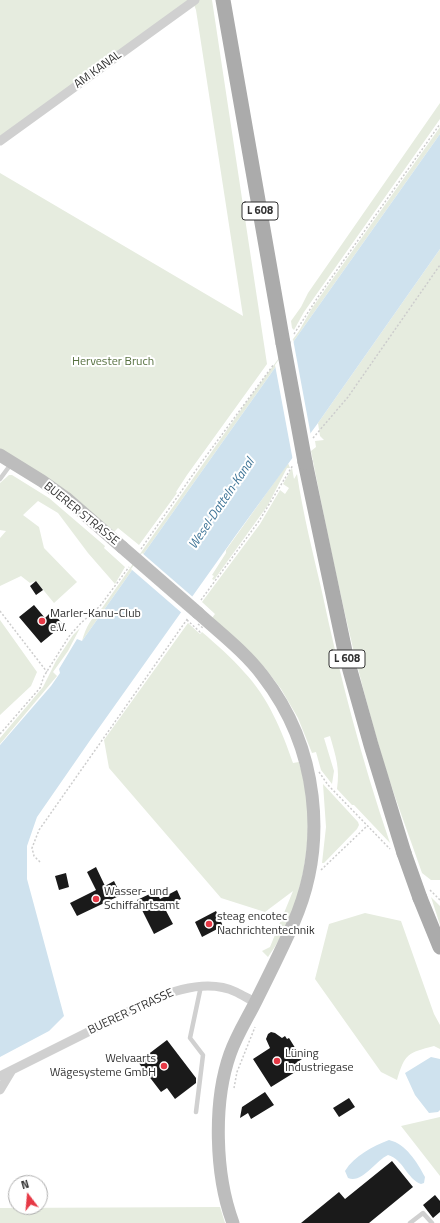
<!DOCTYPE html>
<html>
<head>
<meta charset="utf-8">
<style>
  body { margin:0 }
  #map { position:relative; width:440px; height:1223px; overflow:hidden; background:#fff; font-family:"Titillium Web",sans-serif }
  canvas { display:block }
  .north { position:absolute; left:8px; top:1175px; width:40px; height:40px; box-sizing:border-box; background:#fff; border:1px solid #adadad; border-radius:50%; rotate:344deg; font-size:11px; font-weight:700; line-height:16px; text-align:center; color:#333 }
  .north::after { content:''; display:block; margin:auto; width:14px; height:18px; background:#e63946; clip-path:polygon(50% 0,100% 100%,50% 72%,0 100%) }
</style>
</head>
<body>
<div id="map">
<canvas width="440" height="1223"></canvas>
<div class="north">N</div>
</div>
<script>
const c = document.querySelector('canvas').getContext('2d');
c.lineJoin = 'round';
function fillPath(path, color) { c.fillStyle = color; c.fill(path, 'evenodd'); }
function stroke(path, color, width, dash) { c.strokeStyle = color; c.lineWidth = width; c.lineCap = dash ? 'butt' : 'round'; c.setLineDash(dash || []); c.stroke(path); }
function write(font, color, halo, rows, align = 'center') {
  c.font = font + ' "Titillium Web",sans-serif'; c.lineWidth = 4; c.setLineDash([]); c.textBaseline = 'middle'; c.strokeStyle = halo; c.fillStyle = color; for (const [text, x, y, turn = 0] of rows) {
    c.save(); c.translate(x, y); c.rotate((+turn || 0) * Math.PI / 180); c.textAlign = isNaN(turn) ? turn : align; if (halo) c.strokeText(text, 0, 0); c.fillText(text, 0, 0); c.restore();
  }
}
fillPath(new Path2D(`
  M 0,0 L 212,0 L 267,364 L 187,475 L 176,492 L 177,493 L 139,545 L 118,528 L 114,532 L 0,450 L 0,173 L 243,316 L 196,10 L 193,2 L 0,141 Z
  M 440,103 L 440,119 L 304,312 L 294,330 L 292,328 L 291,321 L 301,307 L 308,293 Z
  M 440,127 L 440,134 L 82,641 C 86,627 91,618 102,608 L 250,397 L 299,331 L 312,308 Z
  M 440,249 L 440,880 L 431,880 L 422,873 C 410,838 397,804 386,770 C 354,665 332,558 311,451 L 316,447 L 315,441 L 324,440 L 320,436 L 318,423 Z
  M 288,463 L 290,468 L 287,468 L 268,505 L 214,580 L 212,579 L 214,576 L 212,575 L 226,553 L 226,550 Z
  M 292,468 L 294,479 L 297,474 C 303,514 313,553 322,592 C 340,677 362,761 390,843 L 354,805 L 352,805 L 337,789 C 340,768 336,757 330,736 L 324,738 L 334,771 L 332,784 L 321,770 L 316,752 L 312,753 L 298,718 L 281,689 L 265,668 L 212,618 L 215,614 L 202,602 L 260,524 L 280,490 L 285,494 L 289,488 L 283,484 Z
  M 9,475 L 12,475 L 49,498 L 105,546 L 104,548 L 125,567 L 115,584 L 88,553 L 58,513 L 38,501 L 23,515 L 39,527 L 44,548 L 77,582 L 54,603 L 36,581 L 30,583 L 21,576 L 0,586 L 0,538 L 6,531 L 0,530 L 0,483 Z
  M 0,620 L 37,672 L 31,686 L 0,715 Z
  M 188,623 L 200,634 L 202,632 C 217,645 231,657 244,672 C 268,697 282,731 293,763 L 299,762 C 318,822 306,905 268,957 L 262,951 L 270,947 L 293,891 L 265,912 L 221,898 L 109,768 L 104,740 Z
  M 80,628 L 68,651 L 53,672 L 57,676 L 0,744 L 0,738 L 43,687 L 56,661 L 73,635 Z
  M 323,784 L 358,822 L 359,825 L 357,829 L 324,863 L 322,863 L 326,827 Z
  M 431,897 L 440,906 L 440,925 Z
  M 365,913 L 401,921 L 434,1014 L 440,1025 L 440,1049 L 434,1046 C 408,1053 405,1053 397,1080 L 381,1072 L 315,979 L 329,924 Z
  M 440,1117 L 440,1176 L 401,1126 Z
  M 220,1207 L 225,1223 L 0,1223 L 0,1208 Z`), '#e6ecdf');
fillPath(new Path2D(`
  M 440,134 L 440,249 L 318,423 L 236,535 L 91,739 L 37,817 L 27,846 L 27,879 L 64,1016 L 49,1031 L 0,1057 L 0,745 L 51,686 L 60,673 L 59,669 L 77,639 L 82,641 Z
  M 431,1057 L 440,1059 L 440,1110 L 438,1112 L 429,1113 L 415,1095 L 405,1073 Z
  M 389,1140 C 406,1144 417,1162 425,1177 L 424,1183 L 421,1184 C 407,1179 403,1159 388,1155 C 375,1161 362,1184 348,1178 L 345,1171 C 354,1156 373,1146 389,1140 Z`), '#cfe2ee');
fillPath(new Path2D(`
  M 293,339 L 311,436 L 293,461 L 275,365 Z
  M 142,553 L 194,598 L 183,614 L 131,569 Z`), '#fff');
fillPath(new Path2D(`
  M 36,581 L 43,590 L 36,595 L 30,586 Z
  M 34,605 L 45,618 L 52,611 L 63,625 L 41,643 L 19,617 Z
  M 96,867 L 105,886 L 114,881 L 121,895 L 77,916 L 70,903 L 96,890 L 87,872 Z
  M 66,873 L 69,887 L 59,890 L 55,876 Z
  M 177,890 L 181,899 L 164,907 L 173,924 L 154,934 L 137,900 L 156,891 L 160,899 Z
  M 216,911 L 223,926 L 202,937 L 195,922 Z
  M 271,1032 L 275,1033 L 282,1038 L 285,1036 L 287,1039 L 289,1038 L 302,1059 L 296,1063 L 300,1069 L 271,1087 L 253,1059 L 270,1048 L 266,1039 L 268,1034 Z
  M 167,1040 L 196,1078 L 196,1083 L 175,1099 L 167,1088 L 161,1092 L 138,1062 Z
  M 265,1092 L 274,1105 L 251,1119 L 248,1113 L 240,1118 L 242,1107 Z
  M 349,1098 L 355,1107 L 339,1117 L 333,1108 Z
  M 392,1161 L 413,1187 L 369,1223 L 301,1223 L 339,1192 L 345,1199 Z
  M 435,1195 L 440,1201 L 440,1212 L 433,1218 L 423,1205 Z`), '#1a1a1a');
stroke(new Path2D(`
  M 294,334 L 318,297 L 440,124
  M 313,438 L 348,397 L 440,265
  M 141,549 L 201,463 L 274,364
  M 201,600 L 259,521 L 293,465
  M 0,611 L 47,672
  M 187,620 L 200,632 L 201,630
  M 0,734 L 40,688 L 44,676 L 70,635 L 81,623 L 100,606 L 129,567
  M 319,772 L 328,785 L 390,849
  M 40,862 L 34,856 L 32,848 L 39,830 L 188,618
  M 321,870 L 367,826
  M 430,890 L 440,900
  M 234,1088 L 237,1072 L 255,1027`), '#cdcdcd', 1.5, [2, 2]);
stroke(new Path2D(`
  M 0,479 L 11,464
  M 196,1112 L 203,1055 L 190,1038 L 201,986
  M 410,1223 L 423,1213 L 432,1223`), '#d0d0d0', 4.5);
stroke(new Path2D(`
  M 0,141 L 195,0
  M 0,1076 L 152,1000 C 177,989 209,979 236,992 C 242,995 249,999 255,1002
  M 0,1090 L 12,1070`), '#d0d0d0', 9);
stroke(new Path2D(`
  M 0,455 L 42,481 L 66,498 L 122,547
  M 198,613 C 220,633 245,652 263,676 C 318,747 329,843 293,924 C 282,949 270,973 258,997 C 249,1016 237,1034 230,1054 C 213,1102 215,1175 233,1223`), '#bdbdbd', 13);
stroke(new Path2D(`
  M 223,0 L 283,343
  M 305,462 L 346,656 L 371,745 L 404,853
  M 420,898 L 440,947`), '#ababab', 15);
stroke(new Path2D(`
  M 198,624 L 203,628`), '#cdcdcd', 1.5, [2, 2]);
stroke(new Path2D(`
  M 122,547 L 198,613`), '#bdbdbd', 13);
stroke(new Path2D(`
  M 283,343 L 305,462
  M 404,853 L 420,898`), '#ababab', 15);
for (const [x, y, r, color] of [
  [42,621,4,"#e63946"],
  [96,899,4,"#e63946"],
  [209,924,4,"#e63946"],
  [277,1061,4,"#e63946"],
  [164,1066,4,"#e63946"]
]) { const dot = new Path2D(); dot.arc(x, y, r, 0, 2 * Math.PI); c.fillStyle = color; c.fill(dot); stroke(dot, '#fff', 1.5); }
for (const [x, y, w] of [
  [260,211,36],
  [347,659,36]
]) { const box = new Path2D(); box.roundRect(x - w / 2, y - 9, w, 18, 3); c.fillStyle = '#fff'; c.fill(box); stroke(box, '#333', 1); }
write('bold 11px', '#333', null, [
  ["L 608",260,211],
  ["L 608",347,659]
]);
write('12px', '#333', '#fff', [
  ["AM KANAL",98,70,-36],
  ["BUERER STRASSE",81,514,39],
  ["BUERER STRASSE",131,1012,-25]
]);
write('12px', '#56703f', '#fff', [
  ["Hervester Bruch",113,362]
]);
write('12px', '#333', '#fff', [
  ["Marler-Kanu-Club",50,614],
  ["e.V.",50,628],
  ["Wasser- und",104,892],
  ["Schiffahrtsamt",104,906],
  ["steag encotec",217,917],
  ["Nachrichtentechnik",217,931],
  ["Lüning",285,1054],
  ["Industriegase",285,1068],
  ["Welvaarts",156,1059,"right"],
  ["Wägesysteme GmbH",156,1073,"right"]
], 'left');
write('italic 13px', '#3f7597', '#fff', [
  ["Wesel-Datteln-Kanal",222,504,-56]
]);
</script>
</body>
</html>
